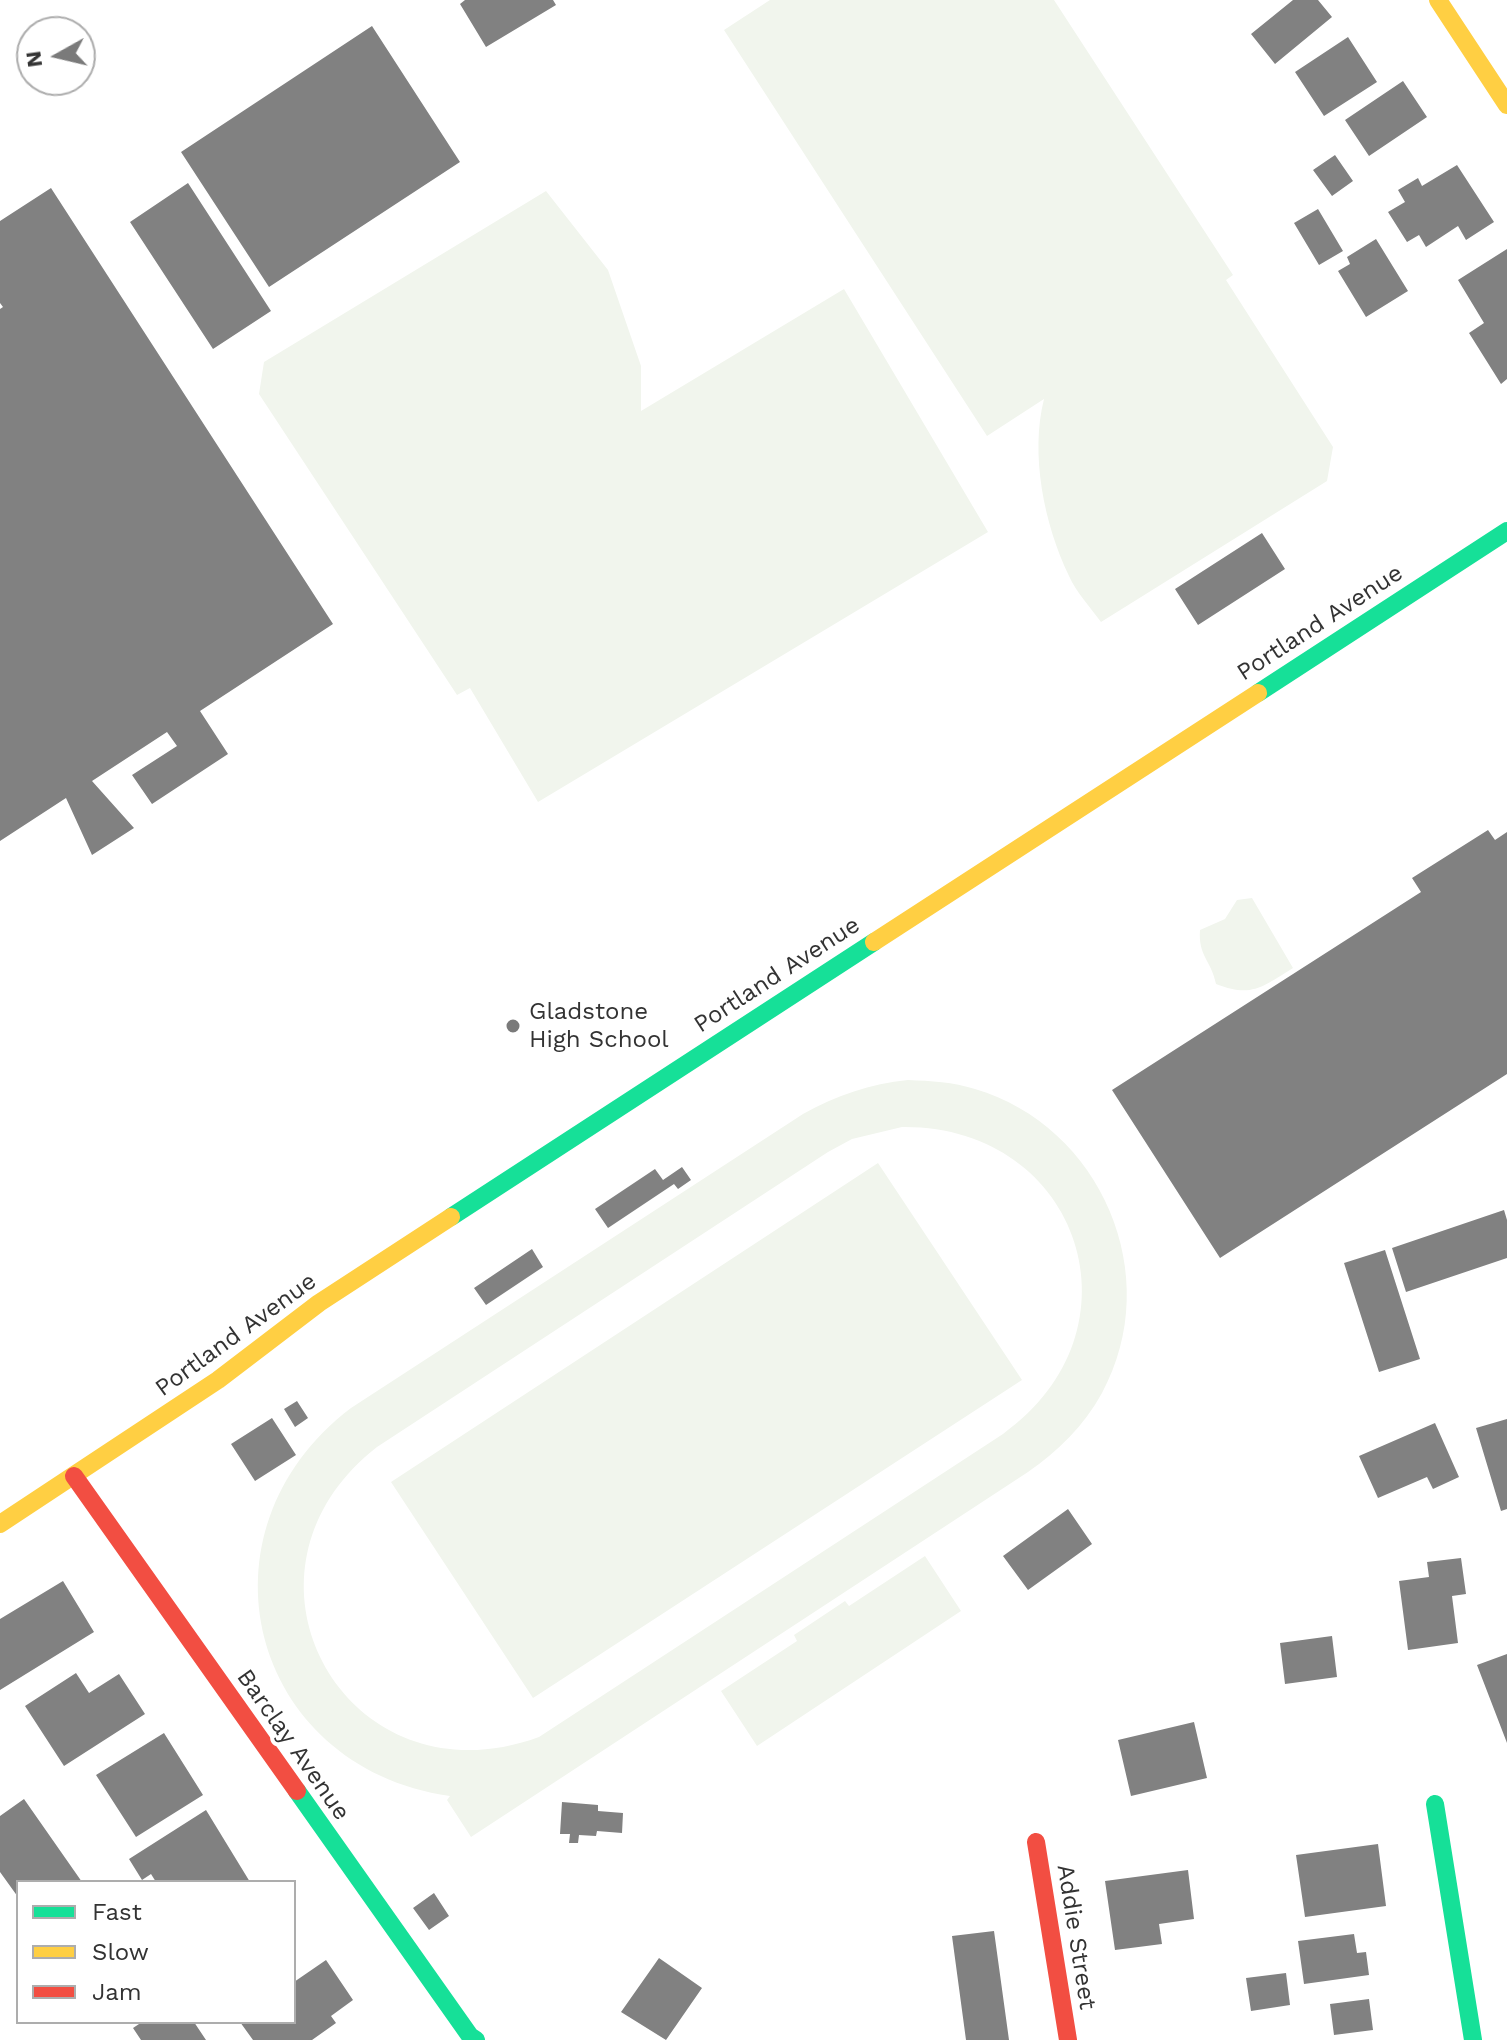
<!DOCTYPE html>
<html>
<head>
<meta charset="utf-8">
<style>
  body { margin:0 }
  #map { position:relative; width:1507px; height:2040px; overflow:hidden; background:#fff; font-family:"Work Sans",sans-serif }
  canvas { display:block }
  .legend { position:absolute; left:16px; top:1880px; width:280px; height:144px; box-sizing:border-box; background:#fff; border:2px solid #adadad; margin:0; padding:10px 14px; list-style:none; font-size:24px; color:#333 }
  .legend li { display:flex; align-items:center; gap:16px; height:40px }
  .legend b { width:40px; border:2px solid #adadad }
  .north { position:absolute; left:16px; top:16px; width:80px; height:80px; box-sizing:border-box; background:#fff; border:2px solid #adadad; border-radius:50%; rotate:262deg; font-size:22px; font-weight:700; line-height:32px; text-align:center; color:#333 }
  .north::after { content:''; display:block; margin:auto; width:28px; height:36px; background:#7a7a7a; clip-path:polygon(50% 0,100% 100%,50% 72%,0 100%) }
</style>
</head>
<body>
<div id="map">
<canvas width="1507" height="2040"></canvas>
<ul class="legend">
<li><b style="height:10px;background:#16e098"></b>Fast</li>
<li><b style="height:10px;background:#ffcf43"></b>Slow</li>
<li><b style="height:10px;background:#f24e42"></b>Jam</li>
</ul>
<div class="north">N</div>
</div>
<script>
const c = document.querySelector('canvas').getContext('2d');
c.lineJoin = 'round';
function fillPath(path, color) { c.fillStyle = color; c.fill(path, 'evenodd'); }
function stroke(path, color, width, dash) { c.strokeStyle = color; c.lineWidth = width; c.lineCap = dash ? 'butt' : 'round'; c.setLineDash(dash || []); c.stroke(path); }
function write(font, color, halo, rows, align = 'center') {
  c.font = font + ' "Work Sans",sans-serif'; c.lineWidth = 8; c.setLineDash([]); c.textBaseline = 'middle'; c.strokeStyle = halo; c.fillStyle = color; for (const [text, x, y, turn = 0] of rows) {
    c.save(); c.translate(x, y); c.rotate((+turn || 0) * Math.PI / 180); c.textAlign = isNaN(turn) ? turn : align; if (halo) c.strokeText(text, 0, 0); c.fillText(text, 0, 0); c.restore();
  }
}
fillPath(new Path2D(`
  M 770,0 L 1054,0 L 1233,275 L 1226,280 L 1333,447 L 1327,481 L 1101,622 C 1091,608 1076,592 1069,576 C 1044,524 1030,454 1044,399 L 987,436 L 724,30 Z
  M 546,191 L 608,270 L 641,366 L 641,411 L 844,289 L 988,532 L 538,802 L 470,688 L 457,695 L 259,394 L 264,362 Z
  M 1252,898 L 1293,968 C 1262,987 1252,998 1216,984 C 1211,960 1198,956 1200,930 L 1225,919 L 1237,900 Z
  M 908,1080 C 931,1081 953,1082 975,1089 C 1101,1126 1166,1276 1102,1393 C 1084,1426 1058,1451 1028,1472 L 471,1837 L 447,1800 L 450,1796 C 249,1767 189,1531 351,1408 L 803,1114 C 837,1095 870,1084 908,1080 ZM 902,1127 C 1080,1125 1149,1330 1003,1434 L 539,1737 C 346,1808 215,1573 377,1447 L 828,1152 L 852,1139 Z
  M 878,1163 L 1022,1380 L 533,1698 L 391,1482 Z
  M 925,1556 L 961,1611 L 757,1746 L 721,1691 L 797,1641 L 794,1635 L 845,1601 L 849,1606 Z`), '#f1f5ed');
fillPath(new Path2D(`
  M 465,0 L 553,0 L 556,5 L 486,47 L 460,4 Z
  M 1293,0 L 1318,0 L 1332,17 L 1275,64 L 1251,34 Z
  M 372,26 L 460,162 L 269,287 L 181,152 Z
  M 1348,37 L 1377,82 L 1324,116 L 1295,72 Z
  M 1403,81 L 1427,117 L 1369,156 L 1345,120 Z
  M 1335,155 L 1353,181 L 1332,196 L 1313,170 Z
  M 1457,165 L 1494,222 L 1466,240 L 1458,226 L 1426,247 L 1419,235 L 1407,242 L 1388,212 L 1405,202 L 1398,190 L 1418,178 L 1422,186 Z
  M 188,183 L 271,311 L 213,349 L 130,222 Z
  M 51,188 L 333,624 L 200,711 L 228,754 L 152,804 L 132,775 L 177,746 L 167,732 L 92,781 L 134,828 L 92,855 L 66,798 L 0,841 L 0,309 L 3,307 L 0,303 L 0,221 Z
  M 1318,209 L 1343,251 L 1319,265 L 1294,223 Z
  M 1376,239 L 1408,291 L 1366,317 L 1338,271 L 1350,264 L 1347,257 Z
  M 1507,249 L 1507,379 L 1501,384 L 1469,333 L 1484,323 L 1458,280 Z
  M 1262,533 L 1285,569 L 1198,625 L 1175,589 Z
  M 1488,830 L 1495,840 L 1507,832 L 1507,1074 L 1220,1258 L 1112,1090 L 1421,892 L 1412,878 Z
  M 682,1167 L 691,1180 L 678,1189 L 674,1184 L 608,1228 L 595,1209 L 655,1169 L 663,1180 Z
  M 1504,1210 L 1507,1220 L 1507,1258 L 1406,1292 L 1392,1248 Z
  M 532,1249 L 543,1267 L 486,1305 L 474,1288 Z
  M 1385,1250 L 1420,1359 L 1379,1372 L 1344,1263 Z
  M 297,1401 L 308,1418 L 295,1427 L 284,1409 Z
  M 272,1418 L 296,1455 L 255,1481 L 231,1444 Z
  M 1507,1419 L 1507,1509 L 1501,1511 L 1476,1428 Z
  M 1435,1423 L 1459,1477 L 1433,1489 L 1427,1477 L 1378,1498 L 1359,1456 Z
  M 1068,1509 L 1092,1544 L 1028,1590 L 1003,1556 Z
  M 1461,1558 L 1466,1594 L 1452,1596 L 1458,1643 L 1408,1650 L 1399,1581 L 1429,1577 L 1427,1562 Z
  M 63,1581 L 94,1632 L 0,1690 L 0,1619 Z
  M 1332,1636 L 1337,1677 L 1285,1684 L 1280,1643 Z
  M 1507,1654 L 1507,1743 L 1477,1665 Z
  M 76,1673 L 89,1693 L 119,1674 L 145,1714 L 64,1766 L 25,1706 Z
  M 1194,1722 L 1207,1778 L 1131,1796 L 1118,1740 Z
  M 164,1733 L 203,1795 L 136,1837 L 96,1775 Z
  M 24,1799 L 82,1882 L 18,1882 L 18,1897 L 0,1872 L 0,1816 Z
  M 562,1802 L 598,1805 L 598,1811 L 623,1813 L 622,1833 L 597,1831 L 596,1836 L 579,1835 L 578,1843 L 569,1843 L 570,1834 L 560,1834 Z
  M 206,1810 L 250,1882 L 156,1882 L 151,1874 L 142,1880 L 129,1859 Z
  M 1378,1844 L 1386,1906 L 1305,1917 L 1296,1855 Z
  M 1188,1870 L 1194,1919 L 1159,1924 L 1162,1944 L 1115,1950 L 1105,1881 Z
  M 434,1893 L 449,1916 L 429,1930 L 413,1908 Z
  M 994,1931 L 1009,2040 L 966,2040 L 952,1936 Z
  M 1354,1934 L 1357,1953 L 1366,1952 L 1369,1975 L 1304,1984 L 1298,1941 Z
  M 659,1958 L 702,1988 L 666,2040 L 621,2012 Z
  M 326,1960 L 353,2000 L 331,2016 L 336,2023 L 312,2040 L 253,2040 L 240,2022 L 294,2022 L 294,1982 Z
  M 1286,1973 L 1290,2005 L 1251,2011 L 1246,1978 Z
  M 1369,1999 L 1373,2030 L 1334,2035 L 1330,2004 Z
  M 142,2022 L 194,2022 L 206,2040 L 141,2040 L 133,2028 Z`), '#818181');
stroke(new Path2D(`
  M 1258,693 L 1507,531
  M 451,1217 L 874,942
  M 297,1791 L 470,2036 L 476,2040
  M 1435,1804 L 1473,2040`), '#16e098', 18);
stroke(new Path2D(`
  M 1438,0 L 1507,105
  M 874,942 L 1258,693
  M 0,1524 L 218,1380 L 319,1303 L 451,1217`), '#ffcf43', 18);
stroke(new Path2D(`
  M 74,1476 L 297,1791
  M 1036,1842 L 1068,2040`), '#f24e42', 18);
for (const [x, y, r, color] of [
  [513,1026,8,"#7a7a7a"]
]) { const dot = new Path2D(); dot.arc(x, y, r, 0, 2 * Math.PI); c.fillStyle = color; c.fill(dot); stroke(dot, '#fff', 3); }
write('24px', '#333', '#fff', [
  ["Portland Avenue",1320,623,-33],
  ["Portland Avenue",777,975,-33],
  ["Portland Avenue",236,1335,-36],
  ["Barclay Avenue",293,1745,55],
  ["Addie Street",1076,1937,81]
]);
write('24px', '#333', '#fff', [
  ["Gladstone",529,1012],
  ["High School",529,1040]
], 'left');
</script>
</body>
</html>
